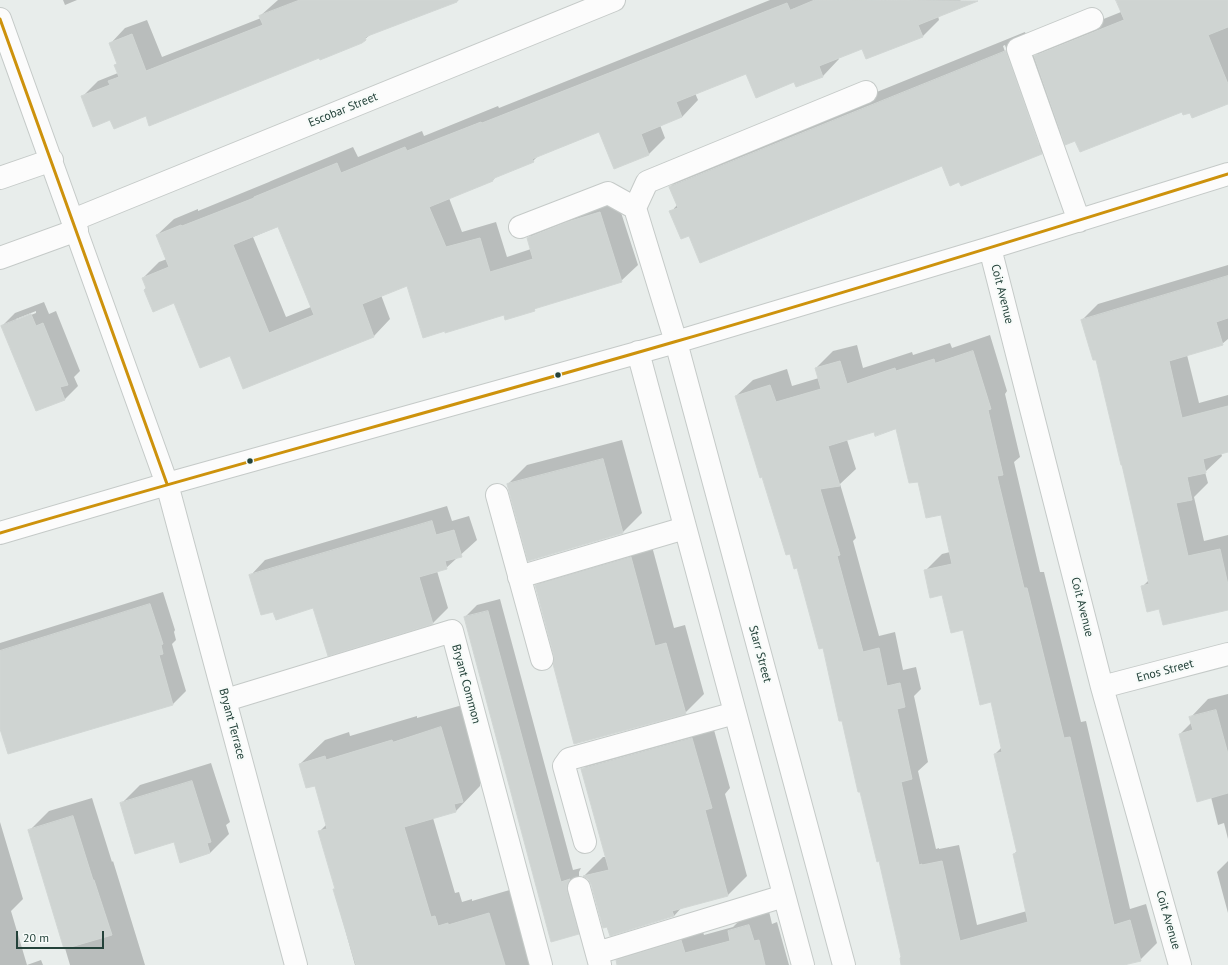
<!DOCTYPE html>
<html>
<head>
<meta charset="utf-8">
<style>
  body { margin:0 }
  #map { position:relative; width:1228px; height:965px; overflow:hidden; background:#e8edeb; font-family:"PT Sans",sans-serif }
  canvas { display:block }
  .scale { position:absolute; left:16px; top:931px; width:88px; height:18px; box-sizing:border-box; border:2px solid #24423a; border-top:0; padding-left:5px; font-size:12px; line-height:14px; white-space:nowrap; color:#24423a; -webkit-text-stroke:3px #f7fbf9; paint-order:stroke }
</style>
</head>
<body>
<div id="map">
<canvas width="1228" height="965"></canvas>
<div class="scale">20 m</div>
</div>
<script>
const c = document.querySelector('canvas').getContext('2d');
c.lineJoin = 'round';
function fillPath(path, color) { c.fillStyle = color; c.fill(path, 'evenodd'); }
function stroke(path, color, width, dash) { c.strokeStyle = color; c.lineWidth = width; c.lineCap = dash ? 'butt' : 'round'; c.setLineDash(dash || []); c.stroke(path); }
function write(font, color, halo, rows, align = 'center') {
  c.font = font + ' "PT Sans",sans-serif'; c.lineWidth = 4; c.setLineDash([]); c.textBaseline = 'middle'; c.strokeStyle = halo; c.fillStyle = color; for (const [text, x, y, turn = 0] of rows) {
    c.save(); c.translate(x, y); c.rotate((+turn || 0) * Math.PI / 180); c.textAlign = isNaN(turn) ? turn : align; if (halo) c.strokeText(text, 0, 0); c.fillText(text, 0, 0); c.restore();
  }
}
fillPath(new Path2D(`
  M 63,0 L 77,0 L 65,5 Z
  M 278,0 L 459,0 L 371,34 L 365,39 L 320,56 L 146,115 L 110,119 L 82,97 L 98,81 L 118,73 L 115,65 L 118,63 L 110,44 L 125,28 L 147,20 L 162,57 L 261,18 L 260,16 Z
  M 770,0 L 961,0 L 950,11 L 938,16 L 939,20 L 923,36 L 867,58 L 862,47 L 838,57 L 839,59 L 823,76 L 797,86 L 795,81 L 746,72 L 695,93 L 698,100 L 682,117 L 660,125 L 665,138 L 649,154 L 615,168 L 600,131 L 539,155 L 533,161 L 497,176 L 492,181 L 449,198 L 462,232 L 496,222 L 507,257 L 531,249 L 528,238 L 544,222 L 616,197 L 638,265 L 621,281 L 538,306 L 534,310 L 504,314 L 446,330 L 408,285 L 381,295 L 390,319 L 374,336 L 244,387 L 231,354 L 175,302 L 147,288 L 143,278 L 159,262 L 167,259 L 157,235 L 174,219 L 198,209 L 198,211 L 269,182 L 271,181 L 353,147 L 358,157 L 422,131 L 424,136 L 498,106 L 499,108 ZM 279,226 L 311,307 L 286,317 L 253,237 Z
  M 1117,0 L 1228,0 L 1228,103 L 1190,112 L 1183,110 L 1076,139 L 1062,133 L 1041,153 L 959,181 L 942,165 L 689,234 L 671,212 L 677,205 L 670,187 L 689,168 L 1025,32 L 1034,57 L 1051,40 L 1121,12 ZM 1005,45 L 1040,145 L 1038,145 L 1003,46 Z
  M 1228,265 L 1228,339 L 1222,344 L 1187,355 L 1199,403 L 1228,395 L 1228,451 L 1221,453 L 1222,456 L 1205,472 L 1208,483 L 1194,497 L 1204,541 L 1228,535 L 1228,609 L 1160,608 L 1142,587 L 1149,580 L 1097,358 L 1082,320 L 1098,304 Z
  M 44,302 L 49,314 L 56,311 L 80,371 L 74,377 L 78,386 L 65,399 L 36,410 L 2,326 L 15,313 ZM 36,311 L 36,313 L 16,321 L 16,319 Z
  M 990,335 L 1007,391 L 1005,394 L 1020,457 L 1014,462 L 1040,572 L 1044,572 L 1081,722 L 1086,721 L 1130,909 L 1146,904 L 1157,943 L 1140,960 L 1121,965 L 904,965 L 880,860 L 823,647 L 798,567 L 790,553 L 736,396 L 753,380 L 787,369 L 792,386 L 819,378 L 816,368 L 833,351 L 857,345 L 863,368 L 912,352 L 913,355 L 950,343 L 952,348 ZM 896,428 L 918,481 L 941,513 L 950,552 L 942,554 L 925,571 L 943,594 L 963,628 L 992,701 L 1002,747 L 995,754 L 1017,851 L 1014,854 L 1027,911 L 977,925 L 959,845 L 939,849 L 939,848 L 936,849 L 918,771 L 928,762 L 914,696 L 921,689 L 916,667 L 903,670 L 895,632 L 879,636 L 853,541 L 856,538 L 840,484 L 856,469 L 847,440 L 875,431 Z
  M 622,440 L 642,513 L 623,532 L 508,484 L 527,465 Z
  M 447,506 L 452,521 L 469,516 L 477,540 L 446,568 L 437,571 L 448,608 L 433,623 L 329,655 L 314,607 L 274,610 L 250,576 L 265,560 Z
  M 650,539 L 674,628 L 685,625 L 704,694 L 685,713 L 555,656 L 536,586 L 555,567 Z
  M 163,592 L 175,630 L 174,632 L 176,640 L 172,644 L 186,691 L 173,704 L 8,753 L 0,714 L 0,643 Z
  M 500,599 L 573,870 L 581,868 L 579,872 L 579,879 L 590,921 L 578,933 L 465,617 L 477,605 Z
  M 1228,694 L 1228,839 L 1224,823 L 1218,825 L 1211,797 L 1180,734 L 1192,722 L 1191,717 L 1208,699 Z
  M 466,704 L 487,776 L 480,784 L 480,786 L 456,811 L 433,818 L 455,893 L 459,892 L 462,902 L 472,899 L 472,901 L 513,889 L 537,965 L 355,965 L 334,890 L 336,887 L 319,832 L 327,824 L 315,785 L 300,764 L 325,740 L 349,732 L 350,736 L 417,716 L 417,718 Z
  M 711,719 L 730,788 L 725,794 L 747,876 L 728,895 L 682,907 L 674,916 L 592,884 L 589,879 L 584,876 L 603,857 L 606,857 L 583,769 L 602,750 Z
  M 211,763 L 230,822 L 226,825 L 229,834 L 210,853 L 174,841 L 121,804 L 140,785 Z
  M 92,798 L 112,862 L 113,861 L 145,965 L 70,965 L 30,830 L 49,811 Z
  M 0,822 L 23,899 L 11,911 L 27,965 L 41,960 L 43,965 L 0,965 Z
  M 1228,861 L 1228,913 L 1217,872 Z
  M 768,907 L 772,924 L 777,922 L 789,965 L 618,965 L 617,961 L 636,942 L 700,922 L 704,935 L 733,927 L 747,913 Z`), '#0003');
const building = new Path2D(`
  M 300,0 L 457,0 L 457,2 L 365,37 L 366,40 L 362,43 L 320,60 L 319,58 L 149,126 L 146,116 L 114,129 L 110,120 L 93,127 L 81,96 L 110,85 L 108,81 L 119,77 L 114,65 L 117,64 L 109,43 L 132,34 L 146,71 L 263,25 L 259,16 Z
  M 815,0 L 978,1 L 918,25 L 923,37 L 866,59 L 862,49 L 819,66 L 823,77 L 796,87 L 794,82 L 756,98 L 746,74 L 676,102 L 682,117 L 641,134 L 649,155 L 614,169 L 599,132 L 532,159 L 534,162 L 492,179 L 493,181 L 429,207 L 446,247 L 480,238 L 490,272 L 533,259 L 527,238 L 567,222 L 600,212 L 622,282 L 534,309 L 535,311 L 505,320 L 504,315 L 445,333 L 445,331 L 423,338 L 407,286 L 362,304 L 374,337 L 243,389 L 230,356 L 200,368 L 174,303 L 153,312 L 144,290 L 146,288 L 142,278 L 169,267 L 156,235 L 181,225 L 182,226 L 254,198 L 254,197 L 337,163 L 341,173 L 405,147 L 407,151 L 481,122 L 482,123 L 787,3 L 790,10 ZM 278,227 L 314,315 L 269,333 L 233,245 Z
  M 1116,0 L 1228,0 L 1228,27 L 1208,35 L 1228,84 L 1228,104 L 1192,118 L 1190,113 L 1183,115 L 1182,112 L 1080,152 L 1075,141 L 1065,145 L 1034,56 L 1124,20 Z
  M 1006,51 L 1042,154 L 961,186 L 959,182 L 950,186 L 942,166 L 700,263 L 689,236 L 681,239 L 669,211 L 678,208 L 669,187 Z
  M 1228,276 L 1228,318 L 1216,322 L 1223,345 L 1169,361 L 1182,418 L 1228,406 L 1228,452 L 1203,459 L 1206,473 L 1187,477 L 1192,500 L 1176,503 L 1188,556 L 1220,549 L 1228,585 L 1228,610 L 1163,625 L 1159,609 L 1147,612 L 1141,586 L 1149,584 L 1122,465 L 1121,465 L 1096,360 L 1093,360 L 1081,320 Z
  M 31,314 L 36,326 L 43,323 L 68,385 L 60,387 L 65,400 L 36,411 L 1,326 Z
  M 973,351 L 991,409 L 988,410 L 1003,475 L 997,476 L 1024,588 L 1027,588 L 1064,738 L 1070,737 L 1114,925 L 1130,920 L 1141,961 L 1124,965 L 901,965 L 900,958 L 901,957 L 879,861 L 877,862 L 860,792 L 858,792 L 842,721 L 839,721 L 823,648 L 819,649 L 797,568 L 794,569 L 790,554 L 786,555 L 762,477 L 760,478 L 735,396 L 770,385 L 776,402 L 821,389 L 815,368 L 840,361 L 847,384 L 895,368 L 896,371 L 934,359 L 935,363 ZM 896,429 L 909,483 L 918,482 L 926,518 L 941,515 L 952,564 L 924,570 L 930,598 L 942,595 L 951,633 L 963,630 L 980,705 L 991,702 L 1002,752 L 994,754 L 1017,853 L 1013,854 L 1028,922 L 960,941 L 942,861 L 922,865 L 922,864 L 919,865 L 901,782 L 912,779 L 897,709 L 905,707 L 900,683 L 887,686 L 879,648 L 863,652 L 837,556 L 840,555 L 820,489 L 840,486 L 828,446 L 874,432 L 875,436 Z
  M 603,459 L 623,533 L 528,561 L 507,484 Z
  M 432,521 L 436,535 L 454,530 L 462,557 L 445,561 L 447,569 L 419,577 L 433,624 L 328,656 L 313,608 L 276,620 L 273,612 L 261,615 L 249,575 Z
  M 631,557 L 655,646 L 666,643 L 686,714 L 574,744 L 553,664 L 554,656 L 535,585 Z
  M 150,604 L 163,644 L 161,645 L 163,654 L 159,655 L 173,705 L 8,754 L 0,729 L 0,651 Z
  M 488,611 L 561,882 L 570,879 L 567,885 L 567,891 L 579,934 L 551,942 L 464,617 Z
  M 1216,710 L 1228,754 L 1228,793 L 1197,802 L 1179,734 L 1193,730 L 1189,717 Z
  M 441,727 L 463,802 L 454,804 L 456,812 L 404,827 L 431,917 L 435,916 L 438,926 L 448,923 L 448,925 L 489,913 L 505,965 L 356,965 L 333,889 L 335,889 L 318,831 L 327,829 L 315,786 L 306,788 L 299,764 L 325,756 L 326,760 L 392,740 L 393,742 Z
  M 692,738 L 712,808 L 705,810 L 728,896 L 672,911 L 674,916 L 610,936 L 607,927 L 603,928 L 591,884 L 588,879 L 583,876 L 609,870 L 581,769 Z
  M 192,781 L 211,842 L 207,843 L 210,853 L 180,863 L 174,842 L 135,854 L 120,803 Z
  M 73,816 L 93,880 L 94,880 L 112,935 L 64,949 L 28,830 Z
  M 749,925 L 754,941 L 759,940 L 765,965 L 617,965 L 616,960 L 681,940 L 685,953 L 730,941 L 728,931 Z`);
fillPath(building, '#cfd4d2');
stroke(building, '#d1d6d4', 1);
const minor = new Path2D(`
  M 0,19 L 167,484 L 296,965
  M 0,178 L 52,160
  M 73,220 L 614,0
  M 1079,221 L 1018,49 L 1092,19
  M 520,227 L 608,193 L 635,208
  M 990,248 L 1102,687 L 1180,965
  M 0,258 L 77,230
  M 638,352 L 803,965
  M 497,495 L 542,659
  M 0,533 L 167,484 L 676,342 L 990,248 L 1228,174
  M 519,577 L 685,528
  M 1102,687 L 1228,654
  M 226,700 L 452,631 L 541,965
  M 585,842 L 564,766 L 569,759 L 735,713
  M 579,888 L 600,965
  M 597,953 L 784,896
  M 844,965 L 676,342 L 635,208 L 647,182 L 866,92`);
stroke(minor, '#c5cac8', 24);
stroke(minor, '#fcfcfc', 22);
stroke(new Path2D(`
  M 0,19 L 167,484
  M 0,533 C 224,467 450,407 674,342 C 860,289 1044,231 1228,174`), '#cd920c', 3);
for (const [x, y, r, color] of [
  [558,375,3.5,"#24423a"],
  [250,461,3.5,"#24423a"]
]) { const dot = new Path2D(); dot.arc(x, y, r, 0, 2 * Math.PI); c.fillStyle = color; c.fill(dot); stroke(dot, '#f7fbf9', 1.5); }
write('12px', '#24423a', '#f7fbf9', [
  ["Escobar Street",343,110,-22],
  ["Coit Avenue",1002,294,76],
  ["Coit Avenue",1082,607,76],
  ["Starr Street",760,654,75],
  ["Enos Street",1165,671,-15],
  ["Bryant Common",466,684,75],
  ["Bryant Terrace",232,724,75],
  ["Coit Avenue",1168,920,74]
]);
</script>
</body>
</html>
